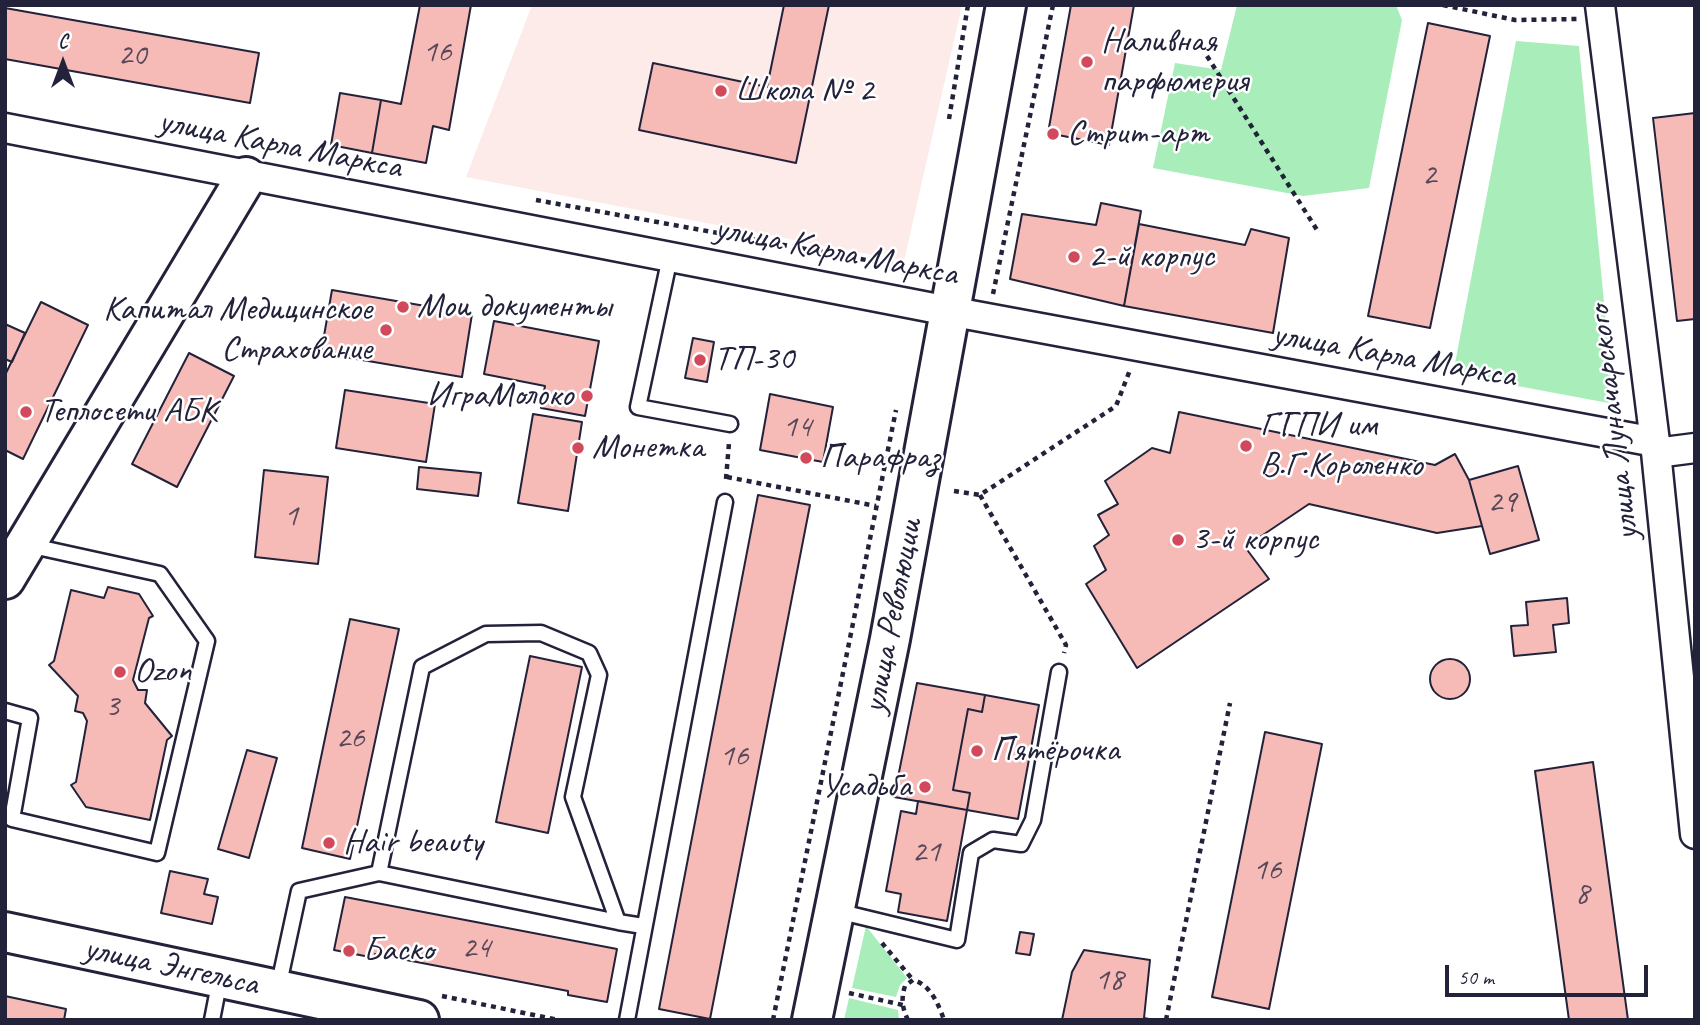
<!DOCTYPE html>
<html>
<head>
<meta charset="utf-8">
<style>
  body { margin:0 }
  #map { position:relative; width:1700px; height:1025px; overflow:hidden; background:#fff; font-family:Caveat,sans-serif }
  canvas { display:block }
  .frame { position:absolute; inset:0; border:7px solid #22223b; pointer-events:none }
  .north { position:absolute; left:28px; top:28px; width:70px; height:70px; -webkit-text-stroke:5px #fff; paint-order:stroke; rotate:0deg; font-size:19px; font-weight:700; line-height:28px; text-align:center; color:#22223b }
  .north::after { content:''; display:block; margin:auto; width:24px; height:32px; background:#22223b; clip-path:polygon(50% 0,100% 100%,50% 72%,0 100%) }
  .scale { position:absolute; left:1445px; top:965px; width:203px; height:32px; box-sizing:border-box; border:4px solid #22223b; border-top:0; padding-left:9px; font-size:21px; line-height:24px; white-space:nowrap; color:#22223b; -webkit-text-stroke:5px #fff; paint-order:stroke }
</style>
</head>
<body>
<div id="map">
<canvas width="1700" height="1025"></canvas>
<div class="frame"></div>
<div class="north">С</div>
<div class="scale">50 m</div>
</div>
<script>
const c = document.querySelector('canvas').getContext('2d');
c.lineJoin = 'round';
function fillPath(path, color) { c.fillStyle = color; c.fill(path, 'evenodd'); }
function stroke(path, color, width, dash) { c.strokeStyle = color; c.lineWidth = width; c.lineCap = dash ? 'butt' : 'round'; c.setLineDash(dash || []); c.stroke(path); }
function write(font, color, halo, rows, align = 'center') {
  c.font = font + ' Caveat,sans-serif'; c.lineWidth = 5; c.setLineDash([]); c.textBaseline = 'middle'; c.strokeStyle = halo; c.fillStyle = color; for (const [text, x, y, turn = 0] of rows) {
    c.save(); c.translate(x, y); c.rotate((+turn || 0) * Math.PI / 180); c.textAlign = isNaN(turn) ? turn : align; if (halo) c.strokeText(text, 0, 0); c.fillText(text, 0, 0); c.restore();
  }
}
fillPath(new Path2D(`
  M 532,5 L 962,5 L 904,261 L 466,177 Z`), '#fdebe9');
fillPath(new Path2D(`
  M 1237,5 L 1396,5 L 1402,20 L 1369,188 L 1303,196 L 1153,168 L 1175,63 L 1221,70 Z
  M 1516,41 L 1579,46 L 1614,404 L 1453,374 Z
  M 866,926 L 907,978 L 900,985 L 896,997 L 852,988 Z
  M 849,998 L 898,1010 L 899,1020 L 844,1020 Z`), '#a9eeba');
const building = new Path2D(`
  M 420,5 L 471,5 L 449,130 L 433,126 L 426,163 L 372,153 L 381,100 L 401,104 Z
  M 784,5 L 829,5 L 796,163 L 639,130 L 653,63 L 767,87 Z
  M 1071,5 L 1134,5 L 1109,145 L 1048,133 Z
  M 5,8 L 259,53 L 250,103 L 5,59 Z
  M 1428,23 L 1490,36 L 1430,328 L 1368,316 Z
  M 340,93 L 381,100 L 372,153 L 331,145 Z
  M 1695,113 L 1695,319 L 1677,321 L 1653,118 Z
  M 1101,203 L 1141,211 L 1124,306 L 1010,279 L 1022,214 L 1096,225 Z
  M 1139,224 L 1245,245 L 1251,229 L 1289,238 L 1273,333 L 1124,306 Z
  M 332,290 L 472,314 L 462,377 L 321,353 Z
  M 41,302 L 88,325 L 23,459 L 5,450 L 5,375 Z
  M 494,321 L 599,341 L 585,416 L 541,408 L 545,386 L 484,374 Z
  M 5,324 L 25,333 L 12,362 L 5,359 Z
  M 693,338 L 714,342 L 707,382 L 685,378 Z
  M 189,353 L 234,376 L 177,487 L 132,464 Z
  M 345,390 L 435,404 L 426,462 L 336,448 Z
  M 770,394 L 833,407 L 823,462 L 760,450 Z
  M 1179,412 L 1435,465 L 1455,454 L 1469,480 L 1482,526 L 1437,533 L 1309,504 L 1245,547 L 1269,579 L 1137,668 L 1086,584 L 1106,570 L 1094,546 L 1109,535 L 1098,515 L 1118,504 L 1105,481 L 1152,448 L 1170,453 Z
  M 533,414 L 582,422 L 568,511 L 518,503 Z
  M 1518,466 L 1539,540 L 1490,554 L 1469,480 Z
  M 419,467 L 481,473 L 478,496 L 417,489 Z
  M 264,470 L 328,477 L 318,564 L 255,557 Z
  M 758,495 L 810,505 L 710,1019 L 659,1009 Z
  M 108,587 L 139,594 L 153,616 L 149,618 L 133,680 L 138,690 L 147,690 L 145,703 L 172,736 L 167,740 L 150,820 L 86,807 L 71,785 L 76,782 L 87,721 L 83,713 L 75,711 L 78,696 L 49,665 L 54,661 L 71,590 L 104,598 Z
  M 1567,598 L 1569,623 L 1553,625 L 1556,652 L 1514,656 L 1511,626 L 1528,625 L 1526,602 Z
  M 350,619 L 399,629 L 350,859 L 302,848 Z
  M 530,656 L 582,667 L 548,833 L 496,822 Z
  M1430 679a20 20 0 1 1 40 0a20 20 0 1 1-40 0Z
  M 917,683 L 985,695 L 982,712 L 968,709 L 953,790 L 970,793 L 967,810 L 894,797 Z
  M 985,695 L 1039,705 L 1018,819 L 967,810 L 970,793 L 953,790 L 968,709 L 982,712 Z
  M 1265,732 L 1322,744 L 1269,1009 L 1212,997 Z
  M 247,750 L 277,758 L 249,858 L 218,849 Z
  M 1593,762 L 1628,1020 L 1569,1020 L 1535,771 Z
  M 918,801 L 967,810 L 947,921 L 898,912 L 901,894 L 886,891 L 901,811 L 916,814 Z
  M 170,871 L 208,879 L 204,894 L 218,897 L 212,924 L 161,913 Z
  M 345,897 L 617,949 L 607,1002 L 568,995 L 568,991 L 375,954 L 375,958 L 334,950 Z
  M 1020,932 L 1034,934 L 1030,955 L 1016,953 Z
  M 1084,950 L 1150,960 L 1144,1018 L 1154,1020 L 1062,1020 L 1072,972 Z
  M 5,996 L 66,1009 L 64,1020 L 5,1020 Z`);
fillPath(building, '#f7bbb7');
stroke(building, '#22223b', 2);
const lane = new Path2D(`
  M 670,257 L 638,407 L 730,424
  M 5,711 L 30,718 L 12,819 L 157,853 L 207,641 L 160,574 L 28,545
  M 837,911 L 957,940 L 971,853 L 993,840 L 1021,844 L 1033,820 L 1059,672
  M 618,922 L 573,797 L 599,675 L 589,653 L 541,633 L 486,634 L 422,667 L 379,873 L 618,922 L 643,926
  M 278,988 L 299,891 L 379,873
  M 212,1020 L 220,979
  M 627,1020 L 725,502`);
const street = new Path2D(`
  M 1600,5 L 1655,442 L 1695,834
  M 5,128 L 949,311 L 1655,442
  M 1656,453 L 1695,448`);
const secondary = new Path2D(`
  M 5,579 L 246,177
  M 5,932 L 419,1020
  M 812,1020 L 890,639 L 1006,5`);
stroke(lane, '#22223b', 19);
stroke(street, '#22223b', 33);
stroke(secondary, '#22223b', 44);
stroke(new Path2D(`
  M 1443,5 L 1515,20 L 1577,19
  M 1207,56 L 1317,230
  M 949,119 L 968,5
  M 536,200 L 927,271
  M 993,294 L 1053,5
  M 727,477 L 876,506
  M 726,479 L 729,443
  M 954,491 L 980,495 L 1116,406 L 1130,370
  M 980,495 L 1066,645 L 1064,653
  M 882,943 L 913,980
  M 849,993 L 903,1005
  M 442,996 L 558,1020
  M 773,1020 L 896,410
  M 908,1020 C 902,1008 901,998 905,986 L 913,980 C 930,984 939,1005 944,1020
  M 1166,1020 L 1230,703`), '#22223b', 4.5, [5, 5]);
stroke(lane, '#fff', 14);
stroke(street, '#fff', 28);
stroke(secondary, '#fff', 38);
for (const [x, y, r, color] of [
  [1087,62,7,"#d1495b"],
  [721,91,7,"#d1495b"],
  [1053,134,7,"#d1495b"],
  [1074,257,7,"#d1495b"],
  [403,307,7,"#d1495b"],
  [386,330,7,"#d1495b"],
  [700,360,7,"#d1495b"],
  [587,396,7,"#d1495b"],
  [26,412,7,"#d1495b"],
  [1246,446,7,"#d1495b"],
  [578,448,7,"#d1495b"],
  [806,458,7,"#d1495b"],
  [1178,540,7,"#d1495b"],
  [120,672,7,"#d1495b"],
  [977,751,7,"#d1495b"],
  [925,787,7,"#d1495b"],
  [329,843,7,"#d1495b"],
  [349,951,7,"#d1495b"]
]) { const dot = new Path2D(); dot.arc(x, y, r, 0, 2 * Math.PI); c.fillStyle = color; c.fill(dot); stroke(dot, '#fff', 2.5); }
write('32px', '#57485a', null, [
  ["16",437,53],
  ["20",132,56],
  ["2",1429,176],
  ["14",797,428],
  ["29",1502,503],
  ["1",291,517],
  ["3",112,707],
  ["26",350,739],
  ["16",734,757],
  ["21",926,853],
  ["16",1267,871],
  ["8",1582,895],
  ["24",476,949],
  ["18",1109,981]
]);
write('35px', '#22223b', '#fff', [
  ["Наливная",1101,42],
  ["парфюмерия",1101,82],
  ["Школа № 2",735,91],
  ["Стрит-арт",1067,134],
  ["2-й корпус",1088,257],
  ["Мои документы",417,307],
  ["Капитал Медицинское",372,310,"right"],
  ["Страхование",372,350,"right"],
  ["ТП-30",714,360],
  ["ИграМолоко",573,396,"right"],
  ["Теплосети АБК",40,412],
  ["ГГПИ им",1260,426],
  ["В.Г.Короленко",1260,466],
  ["Монетка",592,448],
  ["Парафраз",820,458],
  ["3-й корпус",1192,540],
  ["Ozon",134,672],
  ["Пятёрочка",991,751],
  ["Усадьба",911,787,"right"],
  ["Hair beauty",343,843],
  ["Баско",363,951]
], 'left');
write('35px', '#22223b', '#fff', [
  ["улица Карла Маркса",280,145,11],
  ["улица Карла Маркса",836,252,11],
  ["улица Карла Маркса",1394,356,10],
  ["улица Луначарского",1614,423,-97],
  ["улица Революции",893,616,-79],
  ["улица Энгельса",171,967,12]
]);
</script>
</body>
</html>
